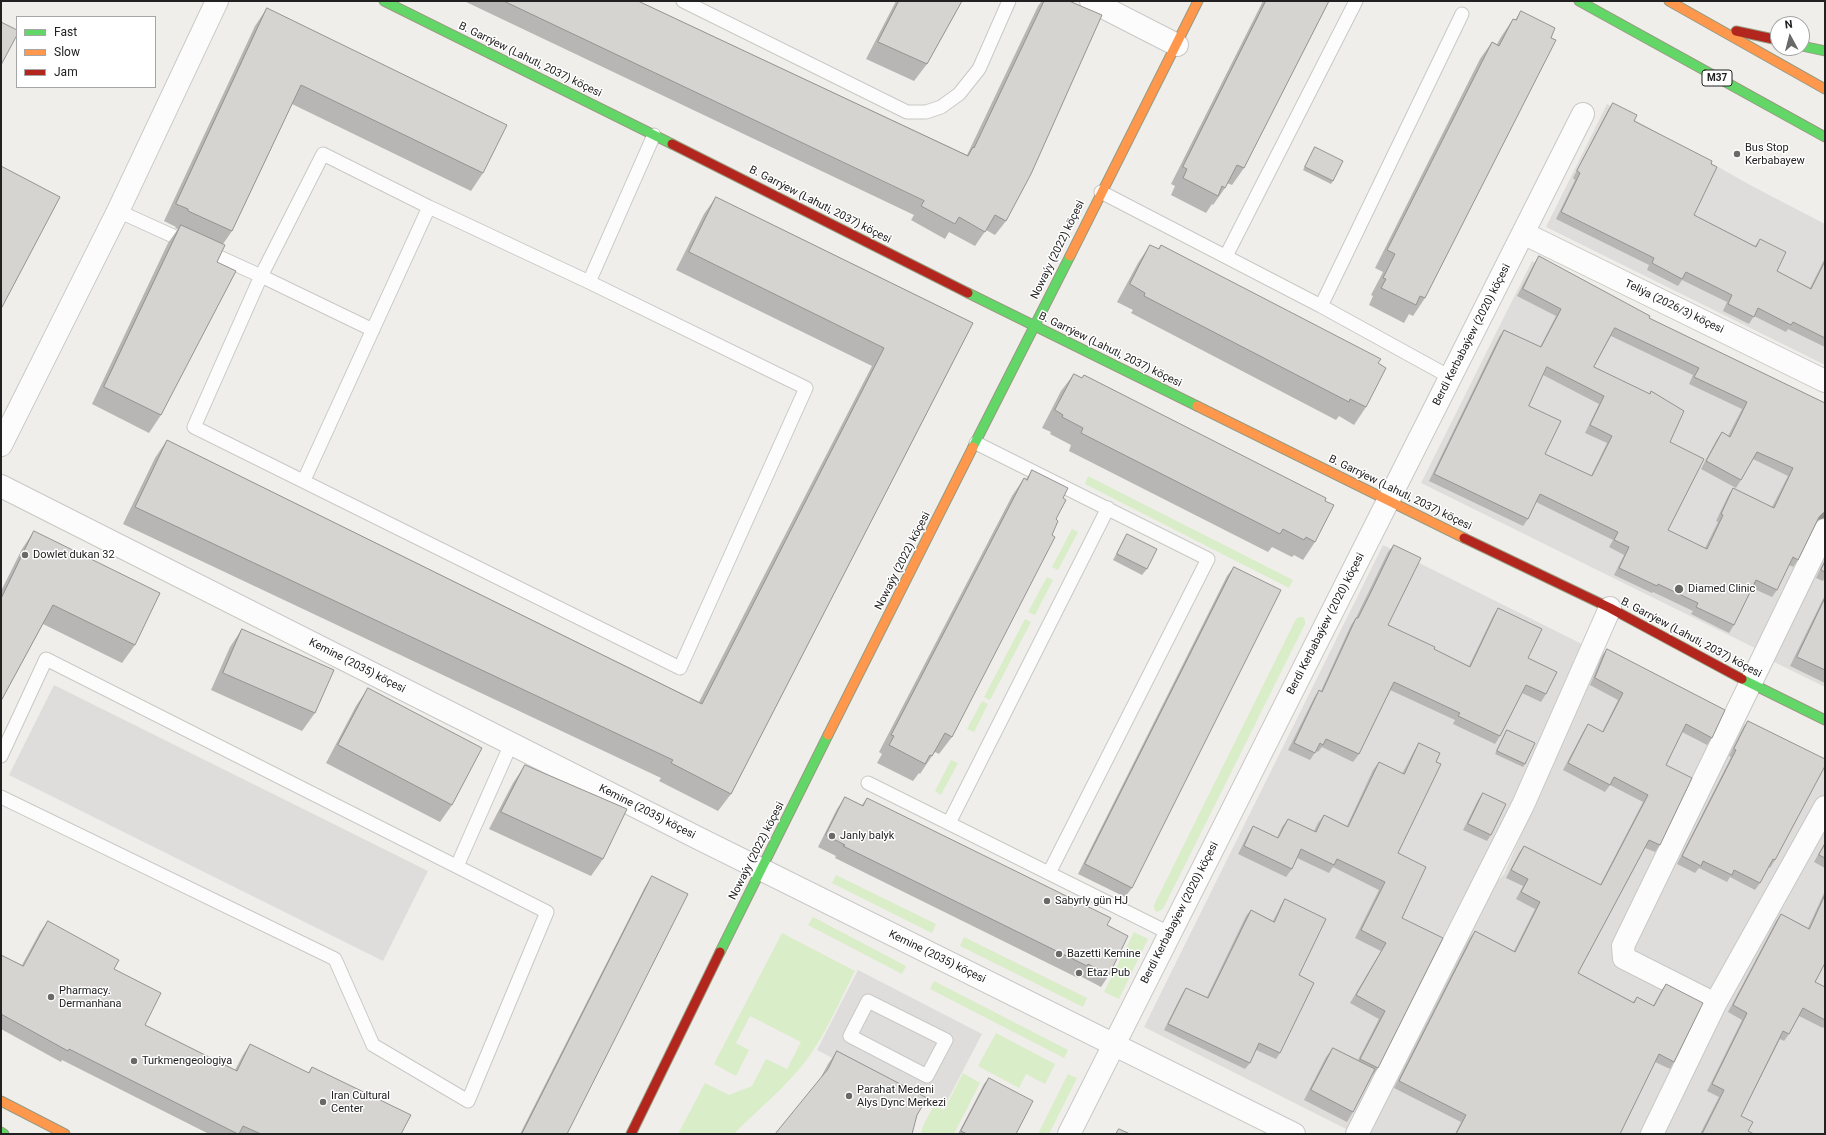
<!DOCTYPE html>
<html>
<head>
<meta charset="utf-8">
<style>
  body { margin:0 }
  #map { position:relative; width:1826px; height:1135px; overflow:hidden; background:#f0eeea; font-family:Roboto,sans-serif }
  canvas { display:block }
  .frame { position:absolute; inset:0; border:2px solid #212121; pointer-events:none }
  .legend { position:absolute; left:16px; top:16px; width:140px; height:72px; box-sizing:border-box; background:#fff; border:1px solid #a6a6a6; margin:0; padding:5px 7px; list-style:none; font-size:12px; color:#212121 }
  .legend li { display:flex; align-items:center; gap:8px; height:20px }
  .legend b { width:20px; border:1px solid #a6a6a6 }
  .north { position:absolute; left:1770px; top:16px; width:40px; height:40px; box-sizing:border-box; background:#fff; border:1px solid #a6a6a6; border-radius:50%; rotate:353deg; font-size:11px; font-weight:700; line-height:16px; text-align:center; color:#212121 }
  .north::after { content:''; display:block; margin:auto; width:14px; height:18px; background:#696967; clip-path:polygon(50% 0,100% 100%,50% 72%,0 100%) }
</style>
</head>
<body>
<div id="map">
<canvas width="1826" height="1135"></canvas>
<div class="frame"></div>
<ul class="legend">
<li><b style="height:5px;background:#63d668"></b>Fast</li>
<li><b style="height:5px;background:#ff974d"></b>Slow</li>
<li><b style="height:5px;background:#b3261e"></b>Jam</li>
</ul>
<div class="north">N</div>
</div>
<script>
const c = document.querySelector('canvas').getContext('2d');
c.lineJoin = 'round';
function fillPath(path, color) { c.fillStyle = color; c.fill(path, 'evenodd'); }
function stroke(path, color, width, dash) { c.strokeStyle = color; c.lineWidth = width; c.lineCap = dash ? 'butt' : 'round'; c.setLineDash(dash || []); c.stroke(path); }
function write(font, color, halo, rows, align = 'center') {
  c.font = font + ' Roboto,sans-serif'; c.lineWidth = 3; c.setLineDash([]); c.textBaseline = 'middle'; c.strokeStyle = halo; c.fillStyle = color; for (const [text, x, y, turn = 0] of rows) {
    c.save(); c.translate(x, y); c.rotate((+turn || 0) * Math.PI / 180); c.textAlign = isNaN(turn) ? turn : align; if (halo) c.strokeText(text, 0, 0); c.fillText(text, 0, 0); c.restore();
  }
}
fillPath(new Path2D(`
  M 1607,104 L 1750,185 L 1825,224 L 1825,365 L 1546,227 Z
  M 1532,261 L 1825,406 L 1825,518 L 1759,650 L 1421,483 Z
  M 1825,537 L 1825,687 L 1766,658 Z
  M 1383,545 L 1586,646 L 1511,810 L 1350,1131 L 1144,1027 Z
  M 1600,650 L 1825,765 L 1825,1134 L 1371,1134 L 1365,1131 L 1487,893 L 1504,874 L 1554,760 Z`), '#dfdddb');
fillPath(new Path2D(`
  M 54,685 L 428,871 L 383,961 L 9,775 Z
  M 858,970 L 982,1034 L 944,1107 L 920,1095 L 916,1101 L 817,1050 Z`), '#dedddb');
fillPath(new Path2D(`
  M 1088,476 L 1293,580 L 1289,588 L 1085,484 Z
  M 1072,529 L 1078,532 L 1058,570 L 1052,567 Z
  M 1047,577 L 1053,580 L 1035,615 L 1028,612 Z
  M 1299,617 L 1303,617 L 1305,620 L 1305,624 L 1163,909 L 1157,912 L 1154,909 L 1154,905 L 1296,619 Z
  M 1025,619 L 1031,622 L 990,700 L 984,697 Z
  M 982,701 L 988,704 L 974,732 L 967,729 Z
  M 951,760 L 958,763 L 941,795 L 935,791 Z
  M 836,875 L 936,924 L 932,933 L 832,883 Z
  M 813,917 L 906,966 L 902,974 L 808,925 Z
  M 1134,932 L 1148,939 L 1119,999 L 1104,992 Z
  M 782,933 L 855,971 C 840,1000 825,1036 805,1062 C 785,1088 757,1110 734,1134 L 678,1134 L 705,1083 L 729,1095 L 752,1086 L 766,1059 L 787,1069 L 801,1042 L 750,1016 L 736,1043 L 749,1050 L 736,1076 L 714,1064 Z
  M 964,937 L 1087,998 L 1083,1007 L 960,946 Z
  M 934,981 L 1068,1050 L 1064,1058 L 930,989 Z
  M 996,1033 L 1055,1064 L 1045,1084 L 1026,1074 L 1019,1088 L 978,1066 Z
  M 963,1073 L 980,1083 L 954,1134 L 921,1134 L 923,1126 L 934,1105 L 944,1110 Z
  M 1068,1074 L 1077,1078 L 1049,1134 L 1038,1134 Z`), '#d8edc8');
const lane = new Path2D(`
  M 683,1 L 907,112 L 926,112 L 941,107 L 959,94 L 979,69 L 1009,1
  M 323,154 L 429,207 L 589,282 L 806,388 L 680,668 L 194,427 L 261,276 Z
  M 1101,192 L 1321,306 L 1450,377
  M 118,211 L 261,276 L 373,330
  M 1226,256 L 1356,1
  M 589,282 L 654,135
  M 1321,306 L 1462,14
  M 976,443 L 1208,559 L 1049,873
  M 304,480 L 429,207
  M 1,756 L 46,659 L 547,912 L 468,1101 L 373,1045 L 335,959 L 1,797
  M 868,783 L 1169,933
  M 949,823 L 1108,508
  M 457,866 L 511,744
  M 868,1001 L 946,1040 L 927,1076 L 850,1036 Z`);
const street = new Path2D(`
  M 1091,1 L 1177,45
  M 1523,233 L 1825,381
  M 1,445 L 118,211 L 217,1
  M 1,486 L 702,840 L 1294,1134
  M 1715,1004 L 1624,958 L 1623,946 L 1825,530
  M 1069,1134 L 1583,114
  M 1357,1134 L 1523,805 L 1610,608
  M 1652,1134 L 1715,1004 L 1825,807`);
const fast = new Path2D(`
  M 384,1 L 672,144
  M 1579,1 L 1825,137
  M 1802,46 L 1825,51
  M 968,293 L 1197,406
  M 973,447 L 1070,256
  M 1742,679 L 1825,720
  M 720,952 L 828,735
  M 1,1132 L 4,1134`);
const slow = new Path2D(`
  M 1669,1 L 1825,89
  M 1070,256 L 1198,1
  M 1197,406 L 1464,538
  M 828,735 L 973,447
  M 1,1101 L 65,1134`);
const jam = new Path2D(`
  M 1736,31 L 1778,40
  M 672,144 L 968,293
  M 1464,538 L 1610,608 L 1742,679
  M 631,1134 L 720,952`);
stroke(lane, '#c8c8c6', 15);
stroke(street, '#c8c8c6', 24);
stroke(fast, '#969b80', 11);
stroke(slow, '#969b80', 11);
stroke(jam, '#969b80', 11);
stroke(lane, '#fdfcfc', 13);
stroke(street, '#fdfcfc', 22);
stroke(fast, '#63d668', 9);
stroke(slow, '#ff974d', 9);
stroke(jam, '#b3261e', 9);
fillPath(new Path2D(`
  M 464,1 L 638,1 L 967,155 L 1038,6 L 1042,1 L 1069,1 L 1006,221 L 995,235 L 986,230 L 975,246 L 949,232 L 945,239 L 911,220 L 914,215 Z
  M 896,1 L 962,1 L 927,64 L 914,81 L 866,59 Z
  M 1263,1 L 1329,1 L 1244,168 L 1232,185 L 1227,183 L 1225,188 L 1213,205 L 1212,204 L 1206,213 L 1171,195 L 1175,186 L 1171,184 Z
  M 267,8 L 483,173 L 471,191 L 292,104 L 232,231 L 223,244 L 217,262 L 161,415 L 149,433 L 92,404 L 168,243 L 178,229 L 175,228 L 176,227 L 164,221 L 255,26 Z
  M 1521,11 L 1425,298 L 1413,316 L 1409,314 L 1404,323 L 1369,305 L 1373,296 L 1371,295 L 1383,272 L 1375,268 L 1480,59 L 1492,42 L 1497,44 L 1501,37 L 1513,19 L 1515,20 Z
  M 1613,103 L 1634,121 L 1711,164 L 1694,215 L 1755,246 L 1760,239 L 1777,271 L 1810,288 L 1825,258 L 1825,347 L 1788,329 L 1786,332 L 1754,316 L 1749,324 L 1723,311 L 1727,302 L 1682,280 L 1678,286 L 1647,270 L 1649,265 L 1556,219 L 1575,180 L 1573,178 L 1608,110 Z
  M 1315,147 L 1333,181 L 1331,184 L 1303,170 L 1313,151 Z
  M 716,197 L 973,323 L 731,794 L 718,811 L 659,781 L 661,778 L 123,524 L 155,458 L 167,440 L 699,702 L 872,366 L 676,270 L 704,214 Z
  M 1150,245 L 1158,249 L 1161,245 L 1378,363 L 1366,407 L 1354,425 L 1339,416 L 1336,420 L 1131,313 L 1133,310 L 1117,302 L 1138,263 Z
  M 1539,256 L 1649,318 L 1825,403 L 1824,518 L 1818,520 L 1798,560 L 1793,567 L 1789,565 L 1777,590 L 1772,597 L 1752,588 L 1734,625 L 1729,633 L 1691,614 L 1693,611 L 1653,592 L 1652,593 L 1614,575 L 1624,555 L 1609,547 L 1613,540 L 1536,502 L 1528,519 L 1523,526 L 1429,481 L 1499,337 L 1504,330 L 1540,347 L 1556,316 L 1517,296 L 1534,264 ZM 1611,336 L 1693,375 L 1689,384 L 1742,409 L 1728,436 L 1722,432 L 1717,439 L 1701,469 L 1736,488 L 1741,480 L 1753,459 L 1788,476 L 1772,507 L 1733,488 L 1728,496 L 1716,521 L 1718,522 L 1705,548 L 1668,530 L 1670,442 L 1651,391 L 1649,394 L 1594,367 ZM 1543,375 L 1599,404 L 1585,433 L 1607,443 L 1591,476 L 1545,454 L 1529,406 Z
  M 1074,374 L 1082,378 L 1084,375 L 1325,501 L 1315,542 L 1303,560 L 1294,555 L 1292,557 L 1272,547 L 1268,552 L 1069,451 L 1071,445 L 1050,434 L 1051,432 L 1042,428 L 1061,391 Z
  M 1032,470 L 1063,498 L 1056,519 L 952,737 L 939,754 L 935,752 L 932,756 L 920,774 L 919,773 L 913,781 L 877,763 L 882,754 L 879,752 L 1012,496 L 1024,478 L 1026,479 Z
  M 34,531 L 135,645 L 122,663 L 43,624 L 1,701 L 1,591 L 22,549 Z
  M 1127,534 L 1147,569 L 1142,575 L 1113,560 L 1123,541 Z
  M 1394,545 L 1388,625 L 1434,649 L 1469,666 L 1493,616 L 1498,608 L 1528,658 L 1546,694 L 1541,702 L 1522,693 L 1500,736 L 1495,744 L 1453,724 L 1455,720 L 1390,690 L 1359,754 L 1353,762 L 1322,747 L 1318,752 L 1316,751 L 1310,760 L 1288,750 L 1314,698 L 1319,690 L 1321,691 L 1351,625 L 1356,618 L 1388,552 Z
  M 1825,559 L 1825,577 L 1823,581 L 1816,578 Z
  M 1234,567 L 1132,888 L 1125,897 L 1078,874 L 1227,576 Z
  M 1825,596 L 1825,683 L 1790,666 L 1823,599 Z
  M 242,629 L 315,713 L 302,731 L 211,690 L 230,647 Z
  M 1607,649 L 1712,738 L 1707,745 L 1682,732 L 1666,765 L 1660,845 L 1655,852 L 1645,848 L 1578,973 L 1633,1002 L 1637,997 L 1653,1006 L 1661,991 L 1666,984 L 1674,1062 L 1670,1069 L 1655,1062 L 1620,1134 L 1455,1134 L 1461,1122 L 1394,1088 L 1470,938 L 1475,931 L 1514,951 L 1535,909 L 1516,899 L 1523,886 L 1506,878 L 1519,853 L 1524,846 L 1600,885 L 1643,802 L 1610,785 L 1605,792 L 1563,770 L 1583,732 L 1588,724 L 1602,732 L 1618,700 L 1590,685 L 1602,656 Z
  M 368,688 L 452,805 L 440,822 L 326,763 L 356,706 Z
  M 1748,721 L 1775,860 L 1770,868 L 1769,867 L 1760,883 L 1755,890 L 1730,877 L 1727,882 L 1699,868 L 1695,873 L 1677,864 L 1731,757 L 1729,756 L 1743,728 Z
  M 1507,730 L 1525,764 L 1523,767 L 1495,754 L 1505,733 Z
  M 1419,743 L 1436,762 L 1398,853 L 1402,918 L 1378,1068 L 1372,1076 L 1353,1112 L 1347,1122 L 1304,1100 L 1326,1057 L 1333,1048 L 1358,1060 L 1379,1019 L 1350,1003 L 1381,951 L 1355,938 L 1379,890 L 1333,867 L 1329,873 L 1297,858 L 1292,869 L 1286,877 L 1238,854 L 1248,834 L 1253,826 L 1277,838 L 1282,827 L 1288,819 L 1314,831 L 1318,823 L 1324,815 L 1347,826 L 1373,770 L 1379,762 L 1402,774 L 1414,751 Z
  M 525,765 L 603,859 L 591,876 L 489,829 L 513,783 Z
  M 1483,793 L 1491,835 L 1487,841 L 1463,830 L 1478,800 Z
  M 845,797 L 862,805 L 867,798 L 1107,925 L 1109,975 L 1101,987 L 1080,976 L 1078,978 L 835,858 L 836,856 L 818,847 L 837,809 Z
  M 1825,842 L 1825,868 L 1814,862 Z
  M 652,876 L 567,1134 L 520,1134 L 645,887 Z
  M 1825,891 L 1825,963 L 1815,982 L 1825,987 L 1825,1026 L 1823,1028 L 1799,1016 L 1789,1034 L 1784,1041 L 1780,1039 L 1741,1116 L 1748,1131 L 1754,1134 L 1700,1134 L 1719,1097 L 1707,1091 L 1742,1020 L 1728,1012 L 1776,921 L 1781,914 L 1808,928 Z
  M 1285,899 L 1299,975 L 1280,1053 L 1276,1059 L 1256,1050 L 1250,1063 L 1245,1069 L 1164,1030 L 1182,994 L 1186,988 L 1207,997 L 1246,916 L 1251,910 L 1273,921 L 1281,905 Z
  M 48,921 L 114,969 L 145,1025 L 235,1070 L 243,1055 L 250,1044 L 308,1073 L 312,1067 L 401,1134 L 209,1134 L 62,1060 L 61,1062 L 1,1029 L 1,955 L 22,965 L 40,932 Z
  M 837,1051 L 927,1098 L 821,1077 L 828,1064 Z
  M 989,1078 L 1016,1134 L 958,1134 L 984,1084 Z`), '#b8b6b4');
fillPath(new Path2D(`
  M 1825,512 L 1825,518 L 1824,518 L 1818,520 L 1819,517 L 1823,513 Z`), '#969492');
const building = new Path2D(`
  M 504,1 L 638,1 L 968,156 L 973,147 L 974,148 L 1044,1 L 1069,1 L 1102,15 L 1031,174 L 1006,221 L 995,215 L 985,232 L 959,217 L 955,224 L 921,206 L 924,201 Z
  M 899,1 L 962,1 L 927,64 L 878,42 Z
  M 1266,1 L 1329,1 L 1244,168 L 1237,165 L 1225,188 L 1222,186 L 1218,196 L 1183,178 L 1187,169 L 1183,167 Z
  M 267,8 L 507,125 L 483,173 L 301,85 L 232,231 L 188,211 L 188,209 L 176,204 Z
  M 1521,11 L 1555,28 L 1551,38 L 1556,40 L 1425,298 L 1420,296 L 1416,305 L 1381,288 L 1386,279 L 1383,278 L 1395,254 L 1387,250 L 1492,42 L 1499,46 L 1513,19 L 1516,20 Z
  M 1,22 L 17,30 L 17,35 L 1,65 Z
  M 1613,103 L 1637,115 L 1634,121 L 1712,161 L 1711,164 L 1717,167 L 1694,215 L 1756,247 L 1760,239 L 1786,252 L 1777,271 L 1811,289 L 1825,261 L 1825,338 L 1793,322 L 1791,325 L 1758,308 L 1754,317 L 1728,304 L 1732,295 L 1686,272 L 1682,279 L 1652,263 L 1654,258 L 1561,212 L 1580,173 L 1577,171 Z
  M 1315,147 L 1343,161 L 1333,181 L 1305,167 Z
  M 1,166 L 60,197 L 1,309 Z
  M 716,197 L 973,323 L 731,794 L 671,763 L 673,760 L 135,507 L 167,440 L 702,704 L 884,348 L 689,252 Z
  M 181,225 L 225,245 L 217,262 L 236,271 L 161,415 L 104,387 Z
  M 1150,245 L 1159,249 L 1161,245 L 1381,359 L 1378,363 L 1386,368 L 1366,407 L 1350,399 L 1349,402 L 1144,296 L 1145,293 L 1130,284 Z
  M 1539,256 L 1650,316 L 1649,318 L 1825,403 L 1825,512 L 1823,513 L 1819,517 L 1798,560 L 1793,557 L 1777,590 L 1756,580 L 1734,625 L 1696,607 L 1698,603 L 1658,584 L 1657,586 L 1619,568 L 1629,547 L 1614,540 L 1618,532 L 1540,494 L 1528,519 L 1434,474 L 1504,330 L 1541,347 L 1561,309 L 1523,289 ZM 1615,328 L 1699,368 L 1694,377 L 1747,402 L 1730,437 L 1722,432 L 1706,461 L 1741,480 L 1757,452 L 1793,468 L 1774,508 L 1733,488 L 1721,514 L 1723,515 L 1707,549 L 1668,530 L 1704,459 L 1670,442 L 1684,411 L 1651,391 L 1650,394 L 1594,367 ZM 1547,367 L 1604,396 L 1590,425 L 1612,436 L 1592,476 L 1545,454 L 1561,421 L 1529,406 Z
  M 1074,374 L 1082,378 L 1084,375 L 1326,498 L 1325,501 L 1334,505 L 1315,542 L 1306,537 L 1304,540 L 1283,529 L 1280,534 L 1081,433 L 1083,428 L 1062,417 L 1063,415 L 1055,410 Z
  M 1032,470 L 1068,488 L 1063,498 L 1066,500 L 1056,519 L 1058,521 L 1052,535 L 1055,537 L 952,737 L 945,733 L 932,756 L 930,755 L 925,764 L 889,745 L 894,736 L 891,735 L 1024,478 L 1027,480 Z
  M 34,531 L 160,593 L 135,645 L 53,605 L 1,701 L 1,599 Z
  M 1127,534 L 1157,549 L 1147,569 L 1117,554 Z
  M 1394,545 L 1421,558 L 1388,625 L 1435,647 L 1434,649 L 1470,667 L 1498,608 L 1542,629 L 1528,658 L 1557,672 L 1546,694 L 1526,685 L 1500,736 L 1458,716 L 1460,713 L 1394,682 L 1359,754 L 1326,739 L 1323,745 L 1320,743 L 1315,753 L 1294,743 L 1319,690 L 1322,692 L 1356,618 L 1358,618 L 1370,594 Z
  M 1825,562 L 1825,572 L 1821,570 Z
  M 1234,567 L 1281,590 L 1132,888 L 1085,864 Z
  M 1825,598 L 1825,670 L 1797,657 Z
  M 242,629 L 334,670 L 315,713 L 223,673 Z
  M 1607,649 L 1725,710 L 1712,738 L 1686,724 L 1666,765 L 1692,778 L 1660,845 L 1649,840 L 1578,973 L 1634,1003 L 1637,997 L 1654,1006 L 1666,984 L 1703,1003 L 1674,1062 L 1659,1054 L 1620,1134 L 1456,1134 L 1466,1115 L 1399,1081 L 1475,931 L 1515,952 L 1540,902 L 1521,892 L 1528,879 L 1511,870 L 1524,846 L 1601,885 L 1648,795 L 1614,777 L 1610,785 L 1568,763 L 1588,724 L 1603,732 L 1623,693 L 1595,678 Z
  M 368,688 L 482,748 L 452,805 L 338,745 Z
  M 1748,721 L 1825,759 L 1825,766 L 1775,860 L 1773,859 L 1760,883 L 1734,870 L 1732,875 L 1703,861 L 1701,866 L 1682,856 L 1736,750 L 1734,749 Z
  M 1507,730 L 1535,743 L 1525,764 L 1497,751 Z
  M 1419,743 L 1440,753 L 1436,762 L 1441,764 L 1398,853 L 1426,867 L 1402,918 L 1443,938 L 1378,1068 L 1360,1059 L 1385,1011 L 1356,995 L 1386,943 L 1361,930 L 1385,882 L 1337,859 L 1334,865 L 1301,849 L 1292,869 L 1244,846 L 1253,826 L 1278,838 L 1288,819 L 1316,832 L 1324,815 L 1348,827 L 1379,762 L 1404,774 Z
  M 525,765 L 627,809 L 603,859 L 501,812 Z
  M 1483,793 L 1506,804 L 1491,835 L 1468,824 Z
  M 845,797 L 863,806 L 867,798 L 1111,918 L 1107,925 L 1128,936 L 1109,975 L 1088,964 L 1087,966 L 843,846 L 845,845 L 826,835 Z
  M 1825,844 L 1825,858 L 1819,855 Z
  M 652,876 L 688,894 L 567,1134 L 522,1134 Z
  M 1825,895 L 1825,963 L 1815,982 L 1825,987 L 1825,1020 L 1803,1008 L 1789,1034 L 1783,1031 L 1741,1116 L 1753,1122 L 1748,1131 L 1754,1134 L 1702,1134 L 1724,1090 L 1712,1084 L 1747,1013 L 1733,1005 L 1781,914 L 1809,929 Z
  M 1285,899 L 1326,919 L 1299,975 L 1314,983 L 1280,1053 L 1259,1043 L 1250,1063 L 1168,1024 L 1186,988 L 1208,998 L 1251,910 L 1274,922 Z
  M 48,921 L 119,960 L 114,969 L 161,993 L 145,1025 L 237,1071 L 250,1044 L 309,1073 L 312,1067 L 411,1115 L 401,1134 L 261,1134 L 243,1126 L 239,1134 L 238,1134 L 69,1049 L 68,1051 L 1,1014 L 1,955 L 23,966 Z
  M 1333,1048 L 1375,1069 L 1353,1112 L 1311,1090 Z
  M 837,1051 L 927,1098 L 917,1115 L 912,1134 L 775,1134 L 828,1069 Z
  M 989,1078 L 1033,1101 L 1016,1134 L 967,1134 L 961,1131 Z
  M 1119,1129 L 1130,1134 L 1116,1134 Z`);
fillPath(building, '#d6d4d1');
stroke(building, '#969492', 1);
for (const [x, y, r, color] of [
  [1737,154,4,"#696967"],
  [25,555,4,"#696967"],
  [1679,589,5,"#696967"],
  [832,836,4,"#696967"],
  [1047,901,4,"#696967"],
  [1059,954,4,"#696967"],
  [1079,973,4,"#696967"],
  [51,997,4,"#696967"],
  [134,1061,4,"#696967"],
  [849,1096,4,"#696967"],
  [323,1102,4,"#696967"]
]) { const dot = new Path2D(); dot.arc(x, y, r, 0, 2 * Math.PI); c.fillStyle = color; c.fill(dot); stroke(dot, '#fff', 1.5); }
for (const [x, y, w] of [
  [1717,78,30]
]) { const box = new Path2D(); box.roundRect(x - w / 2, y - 8, w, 16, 3); c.fillStyle = '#fff'; c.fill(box); stroke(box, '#212121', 1); }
write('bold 10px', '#212121', null, [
  ["M37",1717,78]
]);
write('11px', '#212121', '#fff', [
  ["B. Garrýew (Lahuti, 2037) köçesi",530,60,26],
  ["B. Garrýew (Lahuti, 2037) köçesi",820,205,27],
  ["Nowaýy (2022) köçesi",1058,250,-64],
  ["Teliýa (2026/3) köçesi",1674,307,26],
  ["Berdi Kerbabaýew (2020) köçesi",1472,335,-63],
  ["B. Garrýew (Lahuti, 2037) köçesi",1110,350,26],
  ["B. Garrýew (Lahuti, 2037) köçesi",1400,493,26],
  ["Nowaýy (2022) köçesi",903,561,-63],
  ["Berdi Kerbabaýew (2020) köçesi",1326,624,-63],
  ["B. Garrýew (Lahuti, 2037) köçesi",1691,638,28],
  ["Kemine (2035) köçesi",357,666,27],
  ["Kemine (2035) köçesi",647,812,27],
  ["Nowaýy (2022) köçesi",757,851,-63],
  ["Berdi Kerbabaýew (2020) köçesi",1180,913,-63],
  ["Kemine (2035) köçesi",937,957,26]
]);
write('11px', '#212121', '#fff', [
  ["Bus Stop",1745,148],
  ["Kerbabayew",1745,161],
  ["Dowlet dukan 32",33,555],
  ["Diamed Clinic",1688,589],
  ["Janly balyk",840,836],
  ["Sabyrly gün HJ",1055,901],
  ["Bazetti Kemine",1067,954],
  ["Etaz Pub",1087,973],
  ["Pharmacy.",59,991],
  ["Dermanhana",59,1004],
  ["Turkmengeologiya",142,1061],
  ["Parahat Medeni",857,1090],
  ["Alys Dync Merkezi",857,1103],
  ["Iran Cultural",331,1096],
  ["Center",331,1109]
], 'left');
</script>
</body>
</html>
